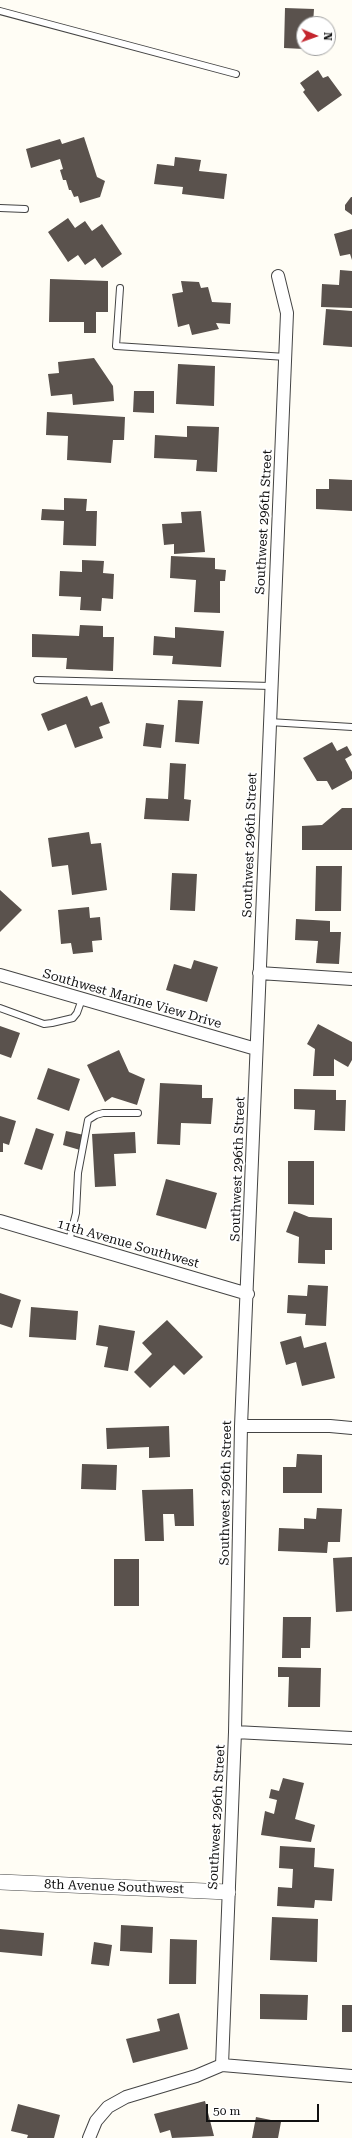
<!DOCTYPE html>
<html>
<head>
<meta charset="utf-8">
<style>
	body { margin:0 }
	#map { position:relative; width:352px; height:2138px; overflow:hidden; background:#fffdf5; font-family:"Roboto Serif",serif }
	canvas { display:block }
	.north { position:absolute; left:296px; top:16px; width:40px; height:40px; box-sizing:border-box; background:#fff; border:1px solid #a0a0a0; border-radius:50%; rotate:92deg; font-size:11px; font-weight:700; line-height:16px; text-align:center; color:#111 }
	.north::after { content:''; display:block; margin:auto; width:14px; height:18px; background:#c4262e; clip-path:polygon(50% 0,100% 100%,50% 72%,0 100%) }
	.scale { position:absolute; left:206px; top:2104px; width:113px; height:18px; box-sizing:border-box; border:2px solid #111; border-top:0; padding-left:5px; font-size:12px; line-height:14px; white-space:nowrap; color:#111; -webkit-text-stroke:3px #fff; paint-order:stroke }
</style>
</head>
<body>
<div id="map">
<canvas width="352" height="2138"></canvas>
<div class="north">N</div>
<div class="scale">50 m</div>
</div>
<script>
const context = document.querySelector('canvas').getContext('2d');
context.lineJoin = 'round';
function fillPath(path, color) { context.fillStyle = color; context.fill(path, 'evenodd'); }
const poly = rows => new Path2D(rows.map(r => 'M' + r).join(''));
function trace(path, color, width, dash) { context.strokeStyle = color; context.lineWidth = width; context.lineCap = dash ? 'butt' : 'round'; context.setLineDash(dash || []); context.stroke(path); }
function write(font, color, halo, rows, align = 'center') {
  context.font = font + ' "Roboto Serif",serif'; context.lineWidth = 4; context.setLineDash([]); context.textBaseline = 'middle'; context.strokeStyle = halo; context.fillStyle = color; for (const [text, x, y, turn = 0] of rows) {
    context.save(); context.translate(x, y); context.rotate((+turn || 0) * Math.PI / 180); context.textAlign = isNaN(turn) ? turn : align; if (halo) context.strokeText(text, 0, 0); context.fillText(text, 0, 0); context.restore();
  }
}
fillPath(poly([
	[285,8,314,9,313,24,304,24,304,49,284,48],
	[318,70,323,78,328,76,342,95,318,112,303,92,305,90,300,83],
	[84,137,97,177,105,181,100,197,80,203,78,196,74,197,71,190,69,190,66,180,63,180,60,170,63,169,60,159,31,168,26,149,60,139,62,144],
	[175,157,201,160,199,171,227,174,224,199,182,194,183,187,154,184,157,164,174,166],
	[351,197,352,197,352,215,345,210,345,205],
	[68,218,75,228,85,221,92,231,102,224,122,254,102,268,95,258,85,265,78,255,68,262,48,232],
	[352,229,352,260,350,254,340,256,334,234],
	[340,270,352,271,352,308,321,307,322,284,339,285],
	[50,279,108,281,108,312,96,312,96,333,84,333,84,322,49,322],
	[181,281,199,282,201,288,208,287,212,302,231,303,230,324,216,323,219,329,192,335,189,324,178,327,172,294,183,292],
	[326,309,352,311,352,347,323,345],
	[94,358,113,386,114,401,73,405,72,394,51,396,48,374,59,373,58,362],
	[178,364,215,366,214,406,176,404],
	[134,391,154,391,154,413,133,412],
	[47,412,125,417,124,440,113,440,111,463,67,460,68,436,46,435],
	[187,426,219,427,217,472,196,471,197,460,154,458,155,435,187,437],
	[329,479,352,480,352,511,316,509,316,489,329,489],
	[64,498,87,499,86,511,97,511,96,546,63,545,64,521,41,520,42,509,64,510],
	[201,511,205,552,174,554,174,544,164,545,162,524,182,523,181,512],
	[171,556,215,558,215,569,226,570,225,581,220,581,220,613,194,612,196,580,170,578],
	[82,560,104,561,103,573,114,574,113,599,102,598,101,611,80,610,81,597,59,596,60,571,82,572],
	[80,625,103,626,103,637,114,637,113,671,66,669,67,658,32,657,32,634,79,636],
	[175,627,224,631,221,667,172,664,173,656,153,655,154,636,175,638],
	[87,696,91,706,102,702,110,723,99,727,103,738,75,748,66,724,48,731,41,714],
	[178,700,203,701,199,744,175,742],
	[146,723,164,725,161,748,143,746],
	[332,742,337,751,347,746,352,755,345,759,352,772,352,779,332,790,327,781,317,781,303,758],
	[170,763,186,764,184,799,191,800,189,821,144,819,146,798,168,799],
	[342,808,352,808,352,850,302,850,302,826,322,825],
	[89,832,91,844,101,843,107,890,72,895,68,865,52,867,48,838],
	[316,866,342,866,341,911,315,911],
	[172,873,197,874,195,911,170,910],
	[0,890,22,910,0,932],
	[89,907,90,918,100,917,102,940,92,941,93,952,73,954,71,943,61,944,58,910],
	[296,919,330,921,330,932,341,932,339,964,316,963,318,941,295,940],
	[194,960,218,967,207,1002,166,990,174,964,191,969],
	[318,1024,352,1042,352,1060,348,1067,334,1059,334,1076,313,1076,315,1049,307,1044],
	[0,1026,20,1033,11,1058,0,1054],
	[119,1050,129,1072,145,1079,137,1105,112,1097,105,1102,87,1065],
	[48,1068,80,1079,69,1111,37,1099],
	[160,1083,202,1085,202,1098,213,1098,211,1124,181,1123,180,1145,157,1144],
	[294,1089,336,1090,336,1100,346,1100,345,1131,314,1130,315,1110,294,1109],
	[0,1116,16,1121,9,1145,3,1143,3,1152,0,1152],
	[36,1128,54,1134,42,1170,24,1164],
	[66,1131,84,1135,80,1150,63,1145],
	[135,1132,136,1153,114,1154,116,1186,95,1187,92,1134],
	[288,1161,314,1161,314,1205,288,1204],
	[166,1179,217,1193,206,1229,156,1215],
	[294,1211,309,1217,332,1218,332,1250,325,1250,325,1264,298,1263,299,1237,286,1232],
	[308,1285,328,1286,326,1326,305,1325,306,1314,287,1313,288,1295,307,1296],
	[0,1293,21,1300,12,1328,0,1324],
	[31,1307,78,1311,76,1340,29,1337],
	[167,1320,203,1357,184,1375,174,1365,150,1388,134,1372,152,1354,142,1343],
	[99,1325,135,1331,128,1371,104,1367,108,1347,96,1345],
	[301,1336,304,1348,326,1342,335,1378,302,1386,296,1362,286,1365,280,1342],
	[169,1426,170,1457,149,1458,149,1447,107,1449,106,1428],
	[297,1454,322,1455,322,1493,283,1493,283,1467,296,1467],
	[82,1464,117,1465,116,1490,81,1489],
	[193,1489,194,1526,175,1526,174,1514,163,1514,164,1541,145,1541,142,1490],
	[317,1508,342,1509,340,1542,328,1542,327,1553,278,1551,279,1528,304,1529,304,1518,316,1519],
	[352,1557,352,1611,336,1612,333,1558],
	[114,1559,139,1559,139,1606,114,1606],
	[283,1617,311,1617,310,1648,301,1648,301,1658,282,1658],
	[278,1667,321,1668,320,1707,288,1707,289,1677,278,1677],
	[283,1778,304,1783,295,1819,315,1825,311,1842,261,1835,265,1811,274,1814,277,1800,269,1798,271,1789,279,1791],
	[280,1846,315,1848,314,1867,334,1869,332,1901,315,1900,314,1908,277,1906,278,1887,292,1888,293,1869,279,1868],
	[272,1917,318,1919,317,1962,270,1960],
	[121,1925,153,1927,152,1953,120,1951],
	[0,1929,44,1933,42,1956,0,1952],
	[170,1939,197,1940,196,1984,169,1984],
	[94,1942,112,1945,109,1966,91,1964],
	[260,1994,308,1995,307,2020,260,2019],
	[342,2005,352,2005,352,2032,342,2032],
	[179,2013,188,2049,133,2063,126,2039,160,2031,157,2019],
	[205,2101,214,2136,172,2138,170,2130,160,2133,154,2114],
	[18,2104,60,2115,54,2138,27,2138,28,2135,11,2131],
	[256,2117,281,2122,278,2138,252,2138]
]), '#5a524d');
const service = poly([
	[0,11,236,74],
	[0,208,25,209],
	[120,288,116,346,286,357],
	[37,680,271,686],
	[269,722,352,727],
	[0,1008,44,1024,52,1023,73,1018,77,1013,82,999],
	[69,1241,76,1213,78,1173,88,1120,96,1115,103,1113,138,1113]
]);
const minor = poly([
	[259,973,352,979],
	[0,975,256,1049],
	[0,1221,248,1294],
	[241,1426,330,1426,352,1428],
	[235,1732,352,1738],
	[222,2065,235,1732,241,1426,287,313,278,276],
	[89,2138,96,2121,108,2107,126,2097,196,2076,222,2065,352,2076]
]);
const tertiary = poly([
	[0,1882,228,1892]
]);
trace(service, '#444', 8);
trace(minor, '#444', 14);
trace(tertiary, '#444', 16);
trace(service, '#fff', 6);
trace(minor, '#fff', 12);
trace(tertiary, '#fff', 15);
write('13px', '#111', '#fff', [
	["Southwest 296th Street",264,522,-87],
	["Southwest 296th Street",250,845,-88],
	["Southwest Marine View Drive",132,999,16],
	["Southwest 296th Street",238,1169,-88],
	["11th Avenue Southwest",128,1244,16],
	["Southwest 296th Street",226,1493,-89],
	["Southwest 296th Street",217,1817,-87],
	["8th Avenue Southwest",114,1887,2]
]);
</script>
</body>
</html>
